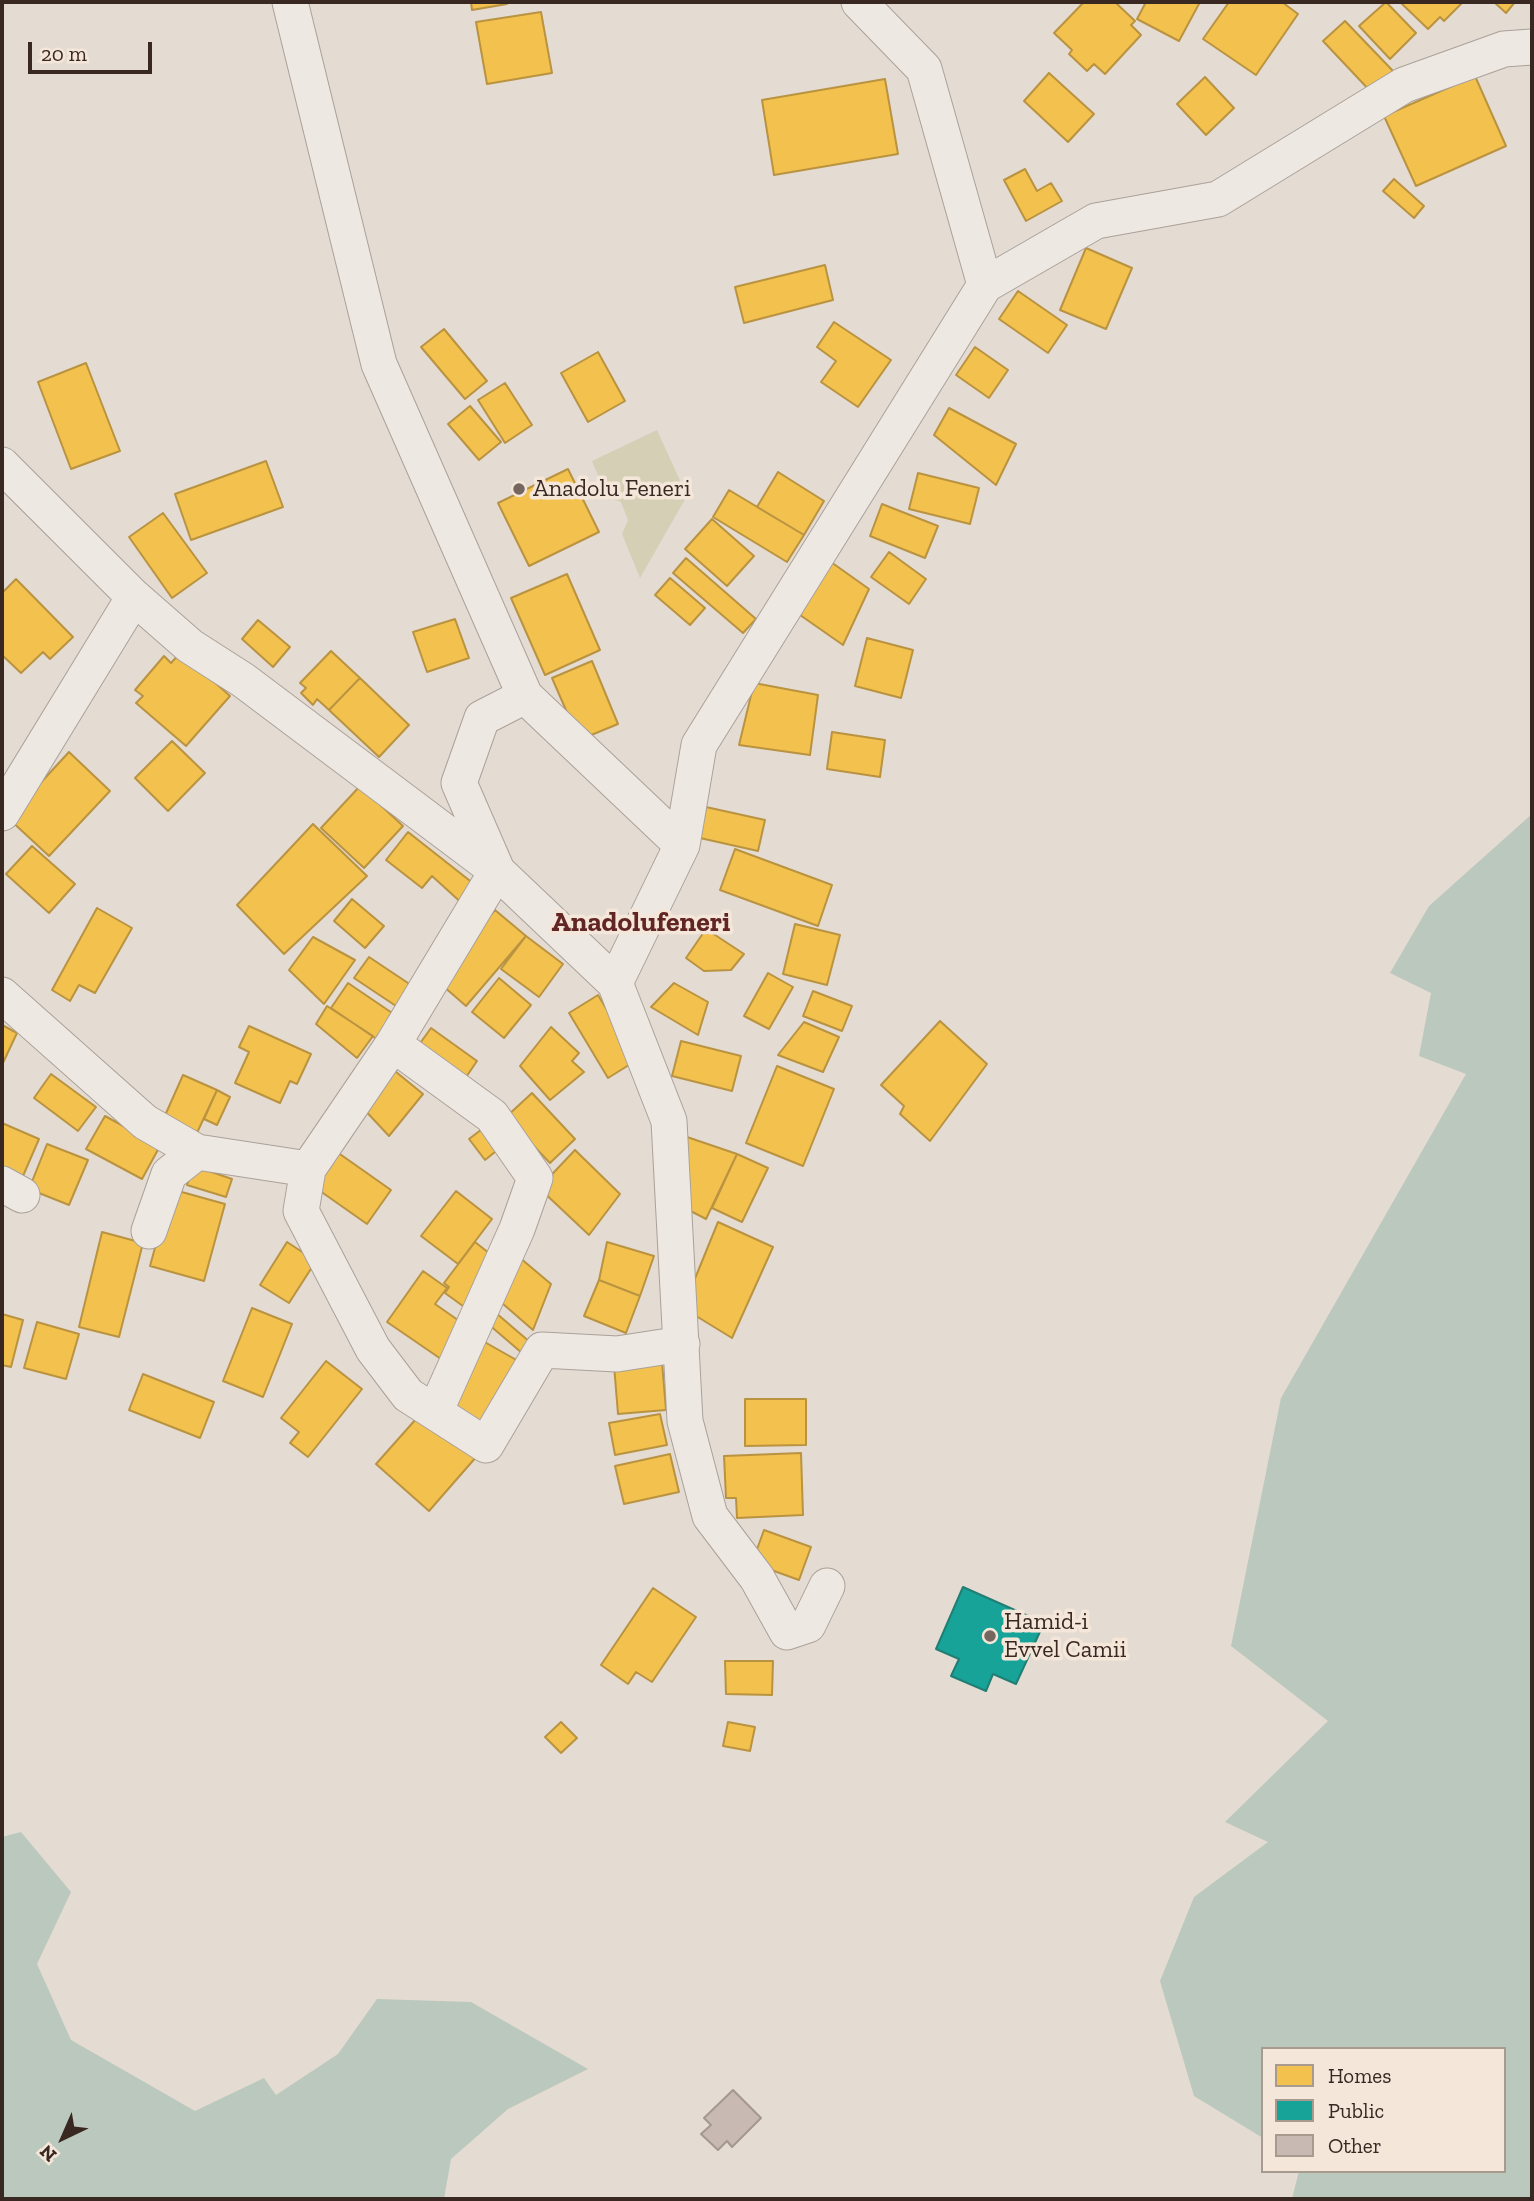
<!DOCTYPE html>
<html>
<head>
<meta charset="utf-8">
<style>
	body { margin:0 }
	#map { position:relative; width:1534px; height:2201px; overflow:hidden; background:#e4dbd2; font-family:"Zilla Slab",serif }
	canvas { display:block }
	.frame { position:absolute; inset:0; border:4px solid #392822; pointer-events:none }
	.legend { position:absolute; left:1261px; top:2047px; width:245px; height:126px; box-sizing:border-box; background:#f4e6d9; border:2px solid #a99a90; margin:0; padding:9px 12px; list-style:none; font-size:21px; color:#392822 }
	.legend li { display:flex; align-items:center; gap:14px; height:35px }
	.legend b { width:35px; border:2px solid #a99a90 }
	.north { position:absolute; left:28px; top:2103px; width:70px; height:70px; -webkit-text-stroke:5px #f4e6d9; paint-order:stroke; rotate:224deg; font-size:19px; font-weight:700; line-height:28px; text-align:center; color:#392822 }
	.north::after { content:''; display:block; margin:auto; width:24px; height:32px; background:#392822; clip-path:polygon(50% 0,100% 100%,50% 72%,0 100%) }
	.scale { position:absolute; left:28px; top:42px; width:124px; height:32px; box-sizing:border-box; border:4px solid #392822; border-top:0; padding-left:9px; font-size:21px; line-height:24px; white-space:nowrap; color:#392822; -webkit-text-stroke:5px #f4e6d9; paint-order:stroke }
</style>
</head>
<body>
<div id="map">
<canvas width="1534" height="2201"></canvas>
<div class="frame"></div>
<ul class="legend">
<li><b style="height:19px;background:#f2c14e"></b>Homes</li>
<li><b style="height:19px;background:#17a398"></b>Public</li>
<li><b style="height:19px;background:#c8b9b3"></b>Other</li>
</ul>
<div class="north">N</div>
<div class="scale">20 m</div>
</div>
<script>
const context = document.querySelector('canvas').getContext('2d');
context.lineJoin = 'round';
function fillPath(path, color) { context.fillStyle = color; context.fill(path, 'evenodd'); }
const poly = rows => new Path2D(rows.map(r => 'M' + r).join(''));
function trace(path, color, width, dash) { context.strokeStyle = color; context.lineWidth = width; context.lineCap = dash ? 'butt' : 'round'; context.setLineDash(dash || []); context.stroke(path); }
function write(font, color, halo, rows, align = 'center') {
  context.font = font + ' "Zilla Slab",serif'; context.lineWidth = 7; context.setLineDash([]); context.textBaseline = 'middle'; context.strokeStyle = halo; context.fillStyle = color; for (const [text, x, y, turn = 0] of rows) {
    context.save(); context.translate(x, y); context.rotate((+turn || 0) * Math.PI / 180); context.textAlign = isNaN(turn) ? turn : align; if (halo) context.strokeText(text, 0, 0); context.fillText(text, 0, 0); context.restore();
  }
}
fillPath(poly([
	[657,430,687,496,640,578,622,534,628,520,621,502,607,497,592,461]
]), '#d5cfb5');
fillPath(poly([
	[1532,814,1532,2199,1292,2199,1299,2171,1504,2171,1504,2049,1263,2049,1263,2138,1194,2096,1160,1981,1194,1897,1268,1842,1225,1822,1328,1721,1231,1646,1281,1398,1466,1074,1419,1056,1431,993,1390,973,1429,906],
	[21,1832,71,1892,37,1964,71,2040,195,2111,264,2078,276,2095,338,2054,377,1999,471,2002,588,2069,508,2109,451,2159,444,2199,2,2199,2,1837]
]), '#bbc8be');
const homes = poly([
	[471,2,507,2,507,4,472,10,471,2],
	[1084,2,1115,2,1135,21,1131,25,1141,35,1105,74,1094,64,1087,71,1069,54,1072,50,1054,33,1084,2],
	[1146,2,1200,2,1179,41,1137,19,1146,2],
	[1229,2,1282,2,1298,14,1256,75,1203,39,1229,2],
	[1386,2,1416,33,1390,59,1359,26,1386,2],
	[1400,2,1463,2,1444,21,1440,17,1428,29,1400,2],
	[1494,2,1515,2,1506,13,1494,2],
	[541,12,552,73,487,84,476,22,541,12],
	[1345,21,1394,72,1372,93,1323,41,1345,21],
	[1049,73,1094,114,1068,142,1024,101,1049,73],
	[1475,76,1506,146,1416,186,1384,116,1475,76],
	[1205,77,1234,108,1206,135,1177,104,1205,77],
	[885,79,898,154,774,175,762,100,885,79],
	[1025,169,1037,191,1051,183,1062,201,1026,221,1004,180,1025,169],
	[1394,179,1424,206,1414,218,1383,191,1394,179],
	[1086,248,1132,268,1106,329,1060,310,1086,248],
	[825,265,833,300,744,323,735,287,825,265],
	[1018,291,1067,325,1048,353,999,319,1018,291],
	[834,322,891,360,858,407,821,382,836,361,817,347,834,322],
	[444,329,487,381,465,399,421,347,444,329],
	[975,347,1008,370,989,398,956,375,975,347],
	[598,352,625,401,588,422,561,373,598,352],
	[86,363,120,451,71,469,38,382,86,363],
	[505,383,532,425,505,443,478,400,505,383],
	[470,406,501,442,479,460,448,424,470,406],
	[949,408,1016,444,996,485,934,435,949,408],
	[266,461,283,507,191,540,175,494,266,461],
	[568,469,599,532,529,566,498,503,568,469],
	[778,472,824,501,804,535,757,507,778,472],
	[918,473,979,488,970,524,909,509,918,473],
	[729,490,804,535,787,562,713,517,729,490],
	[882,504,938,526,925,558,870,536,882,504],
	[163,513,207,573,172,598,129,537,163,513],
	[712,519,754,556,727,586,685,549,712,519],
	[889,552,926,579,909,604,871,577,889,552],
	[686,558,756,619,743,633,673,573,686,558],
	[831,562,869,589,843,645,800,615,831,562],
	[567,574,600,650,545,675,511,598,567,574],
	[670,578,705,608,690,625,655,595,670,578],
	[16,579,73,637,50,659,43,652,21,673,2,655,2,593,16,579],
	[455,619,469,658,427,672,413,632,455,619],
	[258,620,290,647,273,667,242,639,258,620],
	[867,638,913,650,901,698,855,686,867,638],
	[331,651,360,678,329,710,317,699,313,705,301,693,306,688,300,683,331,651],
	[181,652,230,696,186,746,136,703,143,696,135,690,164,656,171,663,181,652],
	[592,661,618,724,579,740,552,678,592,661],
	[360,678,409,725,379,757,329,710,360,678],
	[754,683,818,695,810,755,739,745,754,683],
	[832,732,885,740,880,777,827,769,832,732],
	[172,741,205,773,168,811,135,778,172,741],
	[69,752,110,791,49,856,8,818,69,752],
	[360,786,403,826,364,868,321,828,360,786],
	[706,807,765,820,758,851,700,838,706,807],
	[313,824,367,876,284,954,237,905,313,824],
	[408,832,474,884,466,907,432,876,422,888,386,860,408,832],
	[32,846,75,884,49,913,6,874,32,846],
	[735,849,832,885,818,926,720,890,735,849],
	[352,899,384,926,365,948,334,921,352,899],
	[97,908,132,928,95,993,79,985,70,1001,52,990,97,908],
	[495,910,526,936,466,1006,435,979,495,910],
	[795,924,840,935,827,985,783,974,795,924],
	[706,929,744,954,731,970,704,971,686,958,706,929],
	[526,936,563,964,539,997,501,969,526,936],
	[313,937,355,960,324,1004,289,970,313,937],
	[369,957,417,989,402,1010,354,978,369,957],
	[768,973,793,987,769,1029,744,1016,768,973],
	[499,978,531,1005,504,1038,472,1012,499,978],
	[348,983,401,1019,384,1044,331,1008,348,983],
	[674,983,708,1002,698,1035,651,1007,674,983],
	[813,991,852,1006,842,1031,803,1016,813,991],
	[598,995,637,1060,608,1078,569,1013,598,995],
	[327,1006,373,1036,357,1058,316,1024,327,1006],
	[940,1021,987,1064,930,1141,900,1114,904,1106,881,1085,940,1021],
	[804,1022,839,1037,823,1072,778,1055,804,1022],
	[2,1025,17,1033,2,1065,2,1025],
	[249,1026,311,1054,297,1084,290,1081,280,1103,235,1083,249,1052,239,1047,249,1026],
	[551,1027,579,1053,572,1061,584,1072,550,1100,520,1066,551,1027],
	[431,1028,477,1061,460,1086,413,1053,431,1028],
	[681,1041,741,1056,732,1091,672,1076,681,1041],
	[777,1066,834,1089,803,1166,746,1143,777,1066],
	[390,1067,423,1094,389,1136,360,1105,390,1067],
	[51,1074,96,1107,78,1131,34,1098,51,1074],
	[183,1075,217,1090,196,1135,163,1120,183,1075],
	[217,1090,230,1097,217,1125,204,1119,217,1090],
	[532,1093,575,1139,550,1163,506,1117,532,1093],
	[105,1116,160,1146,142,1179,86,1149,105,1116],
	[2,1123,39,1139,23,1176,2,1166,2,1123],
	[490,1123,505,1144,485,1160,469,1139,490,1123],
	[687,1137,737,1154,706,1219,681,1206,687,1137],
	[47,1144,88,1160,69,1205,29,1189,47,1144],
	[575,1150,620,1194,589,1235,539,1188,575,1150],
	[337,1152,391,1190,367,1224,313,1186,337,1152],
	[737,1154,768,1168,742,1222,712,1208,737,1154],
	[194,1166,232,1179,226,1197,187,1185,194,1166],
	[171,1189,225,1204,204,1281,150,1266,171,1189],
	[456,1191,492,1219,458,1264,421,1236,456,1191],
	[718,1222,773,1247,732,1338,683,1308,718,1222],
	[102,1232,143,1243,119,1337,79,1327,102,1232],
	[287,1242,316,1261,289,1303,260,1285,287,1242],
	[475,1242,494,1257,467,1309,445,1293,449,1287,444,1283,475,1242],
	[607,1242,654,1256,640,1296,599,1280,607,1242],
	[513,1252,551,1284,533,1330,495,1297,513,1252],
	[423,1271,447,1288,435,1304,465,1325,441,1359,387,1322,423,1271],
	[599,1280,640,1296,626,1333,584,1316,599,1280],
	[252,1308,292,1324,263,1397,223,1381,252,1308],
	[496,1313,531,1343,522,1353,487,1323,496,1313],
	[2,1314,23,1320,11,1367,2,1365,2,1314],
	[37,1322,79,1334,66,1379,24,1368,37,1322],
	[481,1340,520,1362,483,1429,443,1407,481,1340],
	[326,1361,362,1389,308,1457,290,1443,299,1432,281,1418,326,1361],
	[662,1362,666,1410,618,1414,614,1365,662,1362],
	[143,1374,214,1402,200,1438,129,1410,143,1374],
	[745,1399,806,1399,806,1445,745,1446,745,1399],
	[424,1410,477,1456,429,1511,376,1464,424,1410],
	[660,1414,667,1445,615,1455,609,1423,660,1414],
	[801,1453,803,1515,737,1518,736,1498,726,1498,724,1456,801,1453],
	[670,1454,679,1492,624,1504,615,1466,670,1454],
	[764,1530,811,1547,799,1580,752,1563,764,1530],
	[653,1588,696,1617,652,1682,636,1672,628,1684,601,1665,653,1588],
	[725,1661,773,1661,772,1695,726,1694,725,1661],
	[561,1722,577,1738,561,1753,545,1737,561,1722],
	[728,1722,755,1727,750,1751,723,1746,728,1722]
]);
fillPath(homes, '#f2c14e');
trace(homes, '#ba9341', 2);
const public = poly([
	[963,1587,1044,1623,1016,1684,993,1674,986,1691,951,1676,959,1659,936,1649,963,1587]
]);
fillPath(public, '#17a398');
trace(public, '#217e75', 2);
const building = poly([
	[733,2090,761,2118,732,2147,727,2141,718,2150,701,2134,711,2125,704,2118,733,2090]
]);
fillPath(building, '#c8b9b3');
trace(building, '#a49791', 2);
const street = poly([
	[290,2,379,364,525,696,682,845,615,983,669,1121,685,1421,710,1516,757,1578,787,1632,808,1625,827,1586],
	[859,2,924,69,985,285],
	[2,465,134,597,190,646,243,680,497,871,615,983],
	[2,813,134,597],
	[682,845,699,745,985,285,1096,221,1218,199,1404,85,1504,49,1532,47],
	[496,868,459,783,482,718,525,696],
	[497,871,393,1044,308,1169,301,1211,373,1349,408,1395,486,1445,542,1350,617,1354,682,1344],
	[2,995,145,1122,197,1152,308,1169],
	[393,1044,492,1116,535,1178,517,1229,435,1412],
	[2,1184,22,1195],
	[149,1231,169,1174,197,1152]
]);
trace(street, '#aaa19a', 37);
trace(street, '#ede8e2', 35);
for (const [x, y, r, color] of [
	[519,489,7,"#756760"],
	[990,1636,7,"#756760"]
]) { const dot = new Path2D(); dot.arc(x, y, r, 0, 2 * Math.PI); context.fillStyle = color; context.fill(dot); trace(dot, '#f4e6d9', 2.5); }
write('24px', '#392822', '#f4e6d9', [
	["Anadolu Feneri",533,489],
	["Hamid-i",1004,1622],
	["Evvel Camii",1004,1650]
], 'left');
write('bold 28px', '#622525', '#f4e6d9', [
	["Anadolufeneri",641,923]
]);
</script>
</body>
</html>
